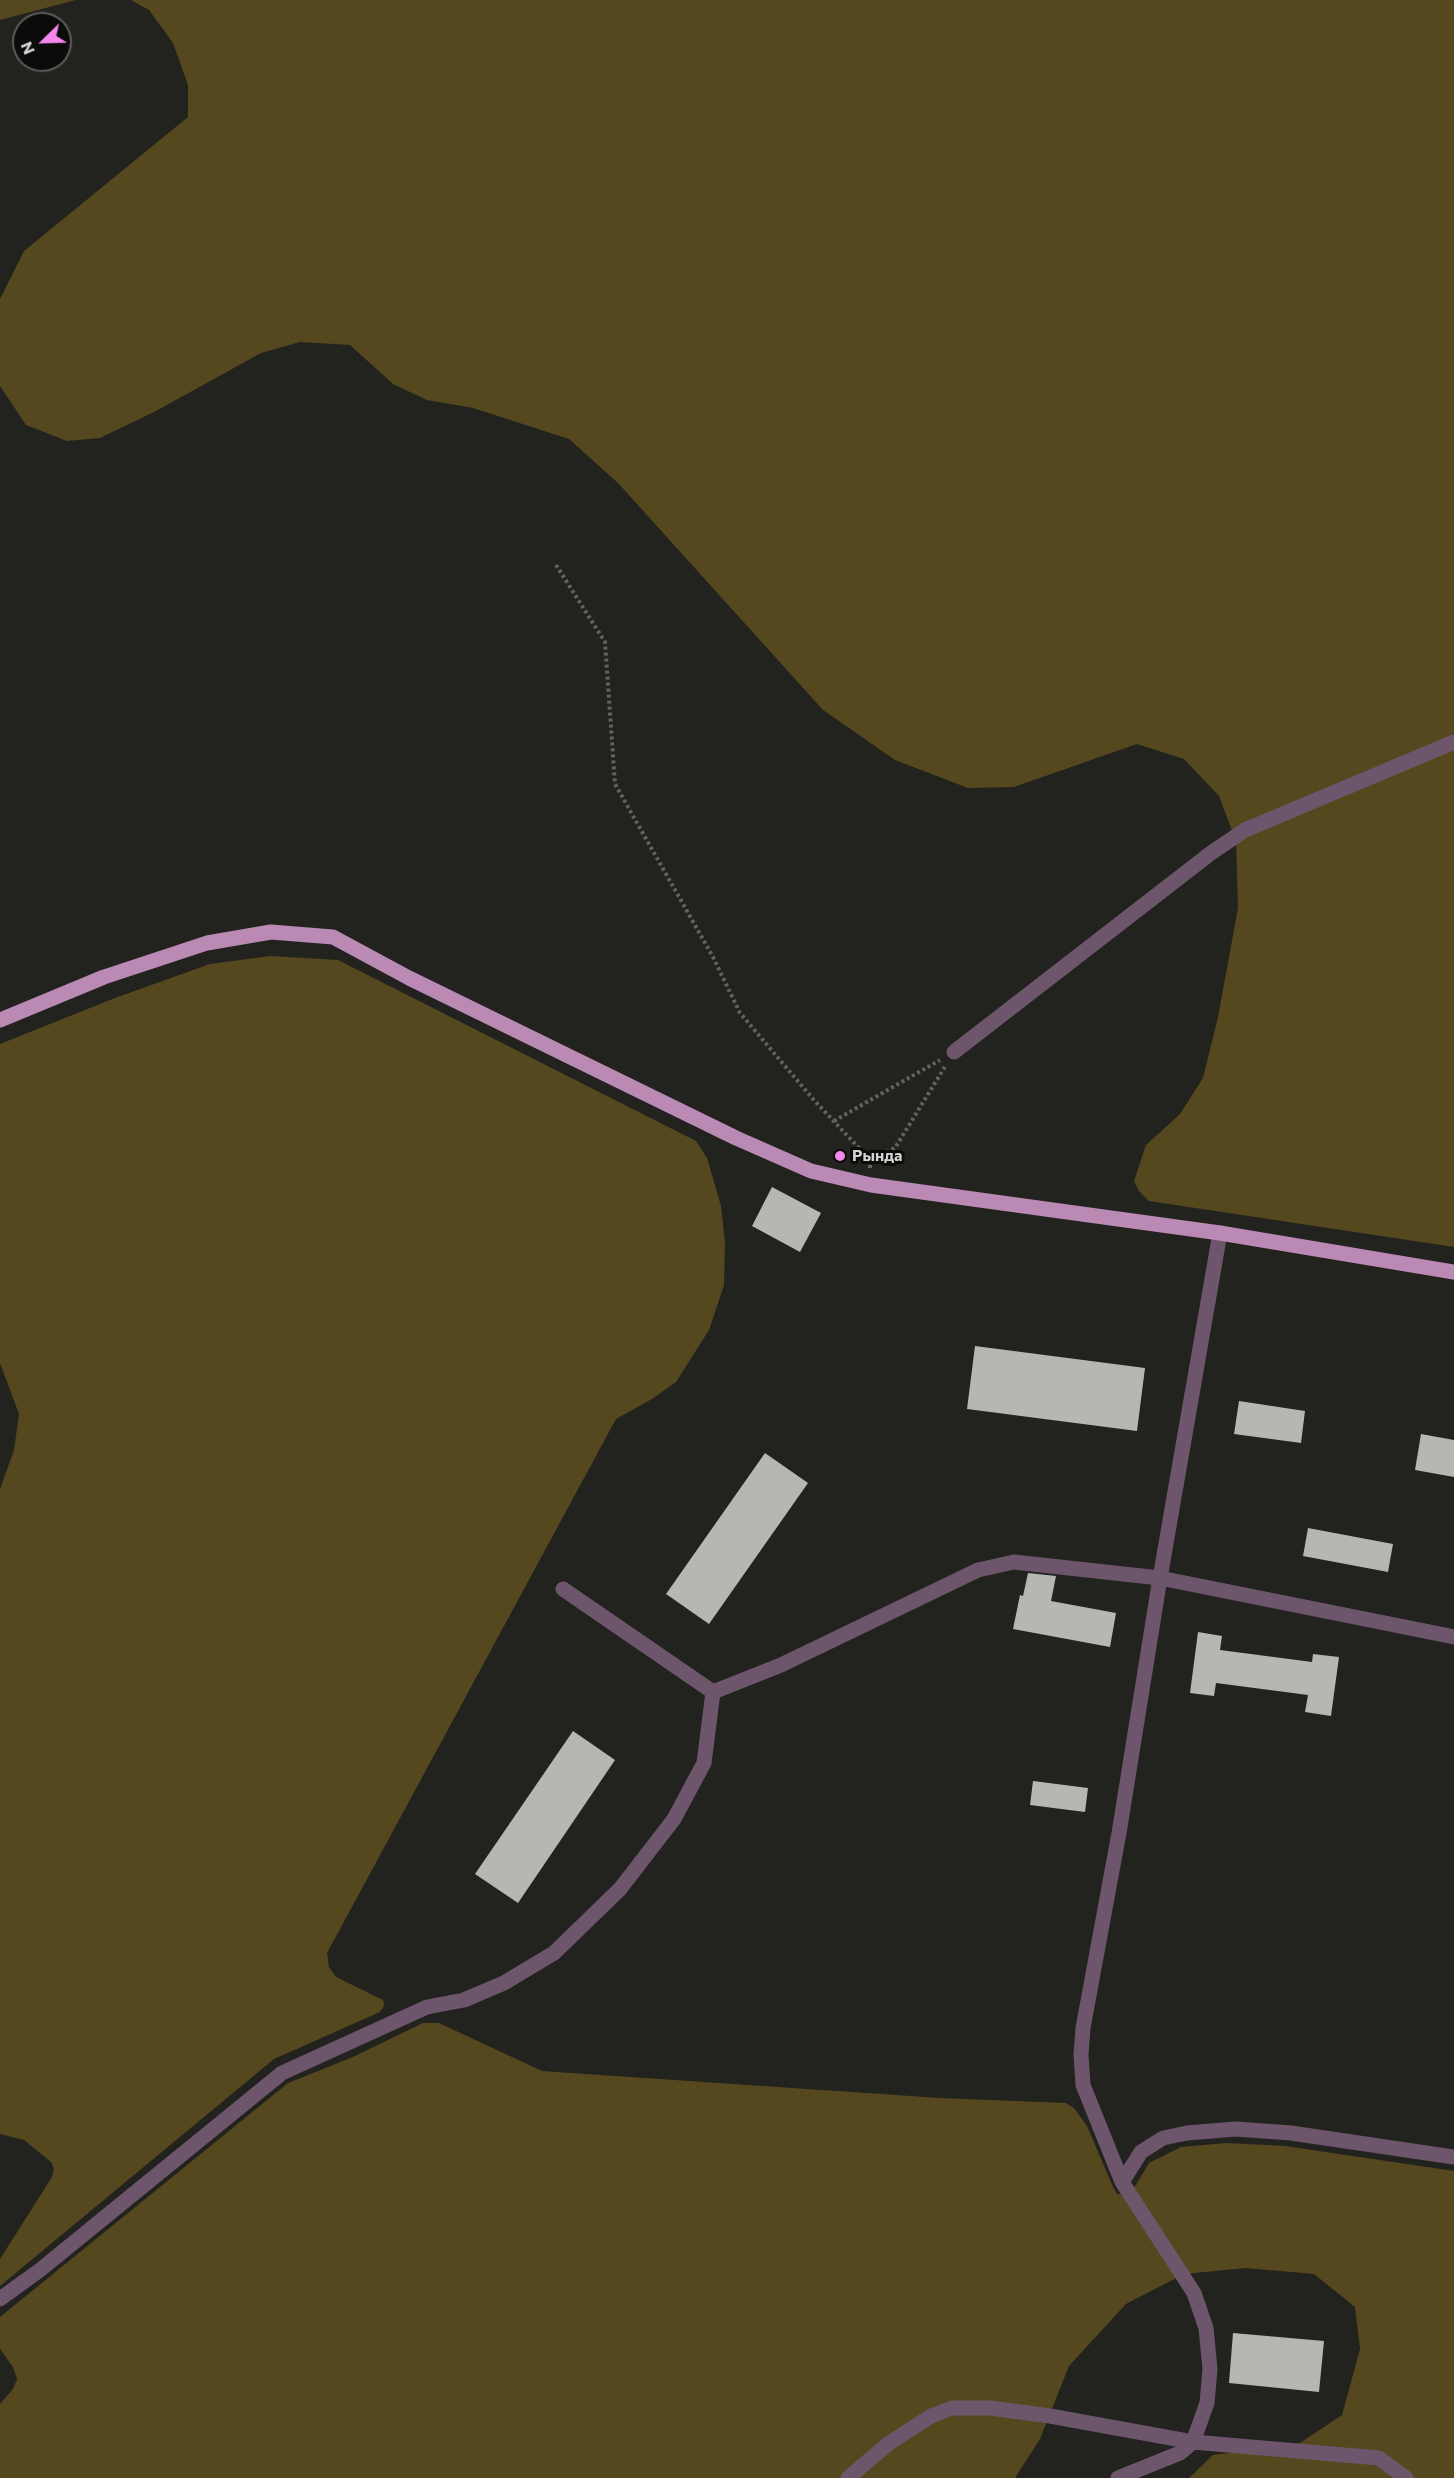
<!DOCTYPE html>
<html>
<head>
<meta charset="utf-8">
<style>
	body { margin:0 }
	#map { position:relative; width:1454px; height:2478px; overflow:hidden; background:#22221f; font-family:Commissioner,sans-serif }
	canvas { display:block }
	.north { position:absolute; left:12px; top:12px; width:60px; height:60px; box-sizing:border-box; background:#0b0b0a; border:2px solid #5c5b5a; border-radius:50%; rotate:247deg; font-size:16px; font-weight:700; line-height:24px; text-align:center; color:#d5d4d3 }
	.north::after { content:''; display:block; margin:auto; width:21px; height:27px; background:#f688ed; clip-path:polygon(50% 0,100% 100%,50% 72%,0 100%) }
</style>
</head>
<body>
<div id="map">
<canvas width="1454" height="2478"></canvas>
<div class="north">N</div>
</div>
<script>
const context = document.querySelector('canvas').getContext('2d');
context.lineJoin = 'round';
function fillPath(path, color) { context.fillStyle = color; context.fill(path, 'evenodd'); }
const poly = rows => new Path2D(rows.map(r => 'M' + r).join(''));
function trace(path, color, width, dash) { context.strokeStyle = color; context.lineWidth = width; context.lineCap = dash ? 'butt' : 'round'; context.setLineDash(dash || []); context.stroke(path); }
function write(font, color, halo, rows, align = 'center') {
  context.font = font + ' Commissioner,sans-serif'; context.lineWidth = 6; context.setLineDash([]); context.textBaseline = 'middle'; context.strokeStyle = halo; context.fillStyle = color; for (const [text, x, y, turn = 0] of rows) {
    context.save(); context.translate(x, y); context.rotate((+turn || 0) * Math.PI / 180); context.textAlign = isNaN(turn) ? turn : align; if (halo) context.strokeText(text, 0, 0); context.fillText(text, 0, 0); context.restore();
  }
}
fillPath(poly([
	[0,0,76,0,0,20],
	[131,0,1454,0,1454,1247,1149,1201,1139,1191,1134,1181,1146,1145,1180,1114,1203,1078,1218,1017,1238,908,1236,841,1219,796,1184,759,1137,744,1014,787,968,788,895,760,823,710,618,483,569,439,473,408,427,400,393,384,350,345,300,342,261,353,156,411,100,438,67,441,26,425,0,386,0,299,24,251,188,117,188,85,173,43,149,10],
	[270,956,338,960,696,1141,707,1158,721,1206,725,1243,724,1285,709,1330,676,1382,652,1399,616,1419,327,1953,329,1967,336,1977,383,2000,384,2006,380,2012,274,2059,0,2286,0,2259,52,2177,54,2169,51,2162,24,2140,0,2134,0,1489,14,1450,19,1414,0,1363,0,1044,115,998,210,964],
	[423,2023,439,2023,542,2071,940,2098,1066,2103,1074,2108,1087,2126,1113,2187,1117,2194,1126,2195,1132,2191,1149,2163,1181,2147,1226,2143,1285,2146,1454,2171,1454,2478,1189,2478,1213,2455,1300,2443,1342,2415,1360,2349,1355,2307,1314,2274,1246,2268,1184,2274,1126,2304,1069,2366,1040,2439,1015,2478,0,2478,0,2404,13,2389,17,2379,13,2367,0,2349,0,2317,288,2083,353,2057]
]), '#55481e');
fillPath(poly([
	[772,1187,821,1213,800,1252,752,1226],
	[975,1346,1145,1368,1137,1431,967,1409],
	[1239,1401,1305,1411,1301,1443,1234,1434],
	[1421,1434,1454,1440,1454,1477,1415,1470],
	[765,1453,808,1483,709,1624,666,1594],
	[1308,1528,1393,1544,1388,1572,1303,1556],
	[1028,1573,1056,1576,1051,1601,1116,1613,1110,1647,1013,1629,1020,1595,1023,1596],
	[1198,1632,1222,1636,1220,1650,1312,1662,1313,1654,1339,1657,1331,1716,1305,1712,1308,1695,1216,1683,1214,1696,1190,1693],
	[573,1731,615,1760,518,1903,475,1874],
	[1033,1781,1088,1788,1085,1812,1030,1805],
	[1233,2333,1324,2341,1319,2392,1229,2383]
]), '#b7b6b2');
trace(poly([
	[556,565,605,642,615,784,713,957,740,1013,813,1099,870,1160,870,1169],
	[834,1121,940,1060],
	[870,1160,895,1148,946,1065]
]), '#636260', 4, [3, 3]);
trace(poly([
	[954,1052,1211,853,1245,830,1454,742],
	[563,1589,713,1692,781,1665,978,1570,1014,1562,1160,1578,1454,1637],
	[1122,2182,1083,2085,1081,2055,1083,2028,1119,1833,1160,1578,1220,1233],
	[0,2299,40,2270,282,2073,427,2007,464,2000,504,1983,554,1953,620,1889,674,1819,704,1763,713,1692],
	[848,2478,888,2444,931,2416,952,2408,990,2408,1050,2416,1193,2442,1379,2458,1406,2478],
	[1118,2478,1180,2453,1193,2442,1207,2403,1210,2369,1206,2328,1194,2293,1122,2182,1141,2152,1163,2138,1187,2133,1236,2129,1291,2133,1454,2157]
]), '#6d566b', 15);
trace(poly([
	[0,1020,104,977,207,943,271,932,333,937,409,978,736,1138,811,1171,871,1185,1220,1233,1454,1272]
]), '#ba8ab4', 15);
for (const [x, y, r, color] of [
	[840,1156,6,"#f688ed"]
]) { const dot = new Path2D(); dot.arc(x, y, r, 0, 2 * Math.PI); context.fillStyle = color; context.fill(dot); trace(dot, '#0b0b0a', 2); }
write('bold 16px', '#d5d4d3', '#0b0b0a', [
	["Рында",852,1156]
], 'left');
</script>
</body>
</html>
